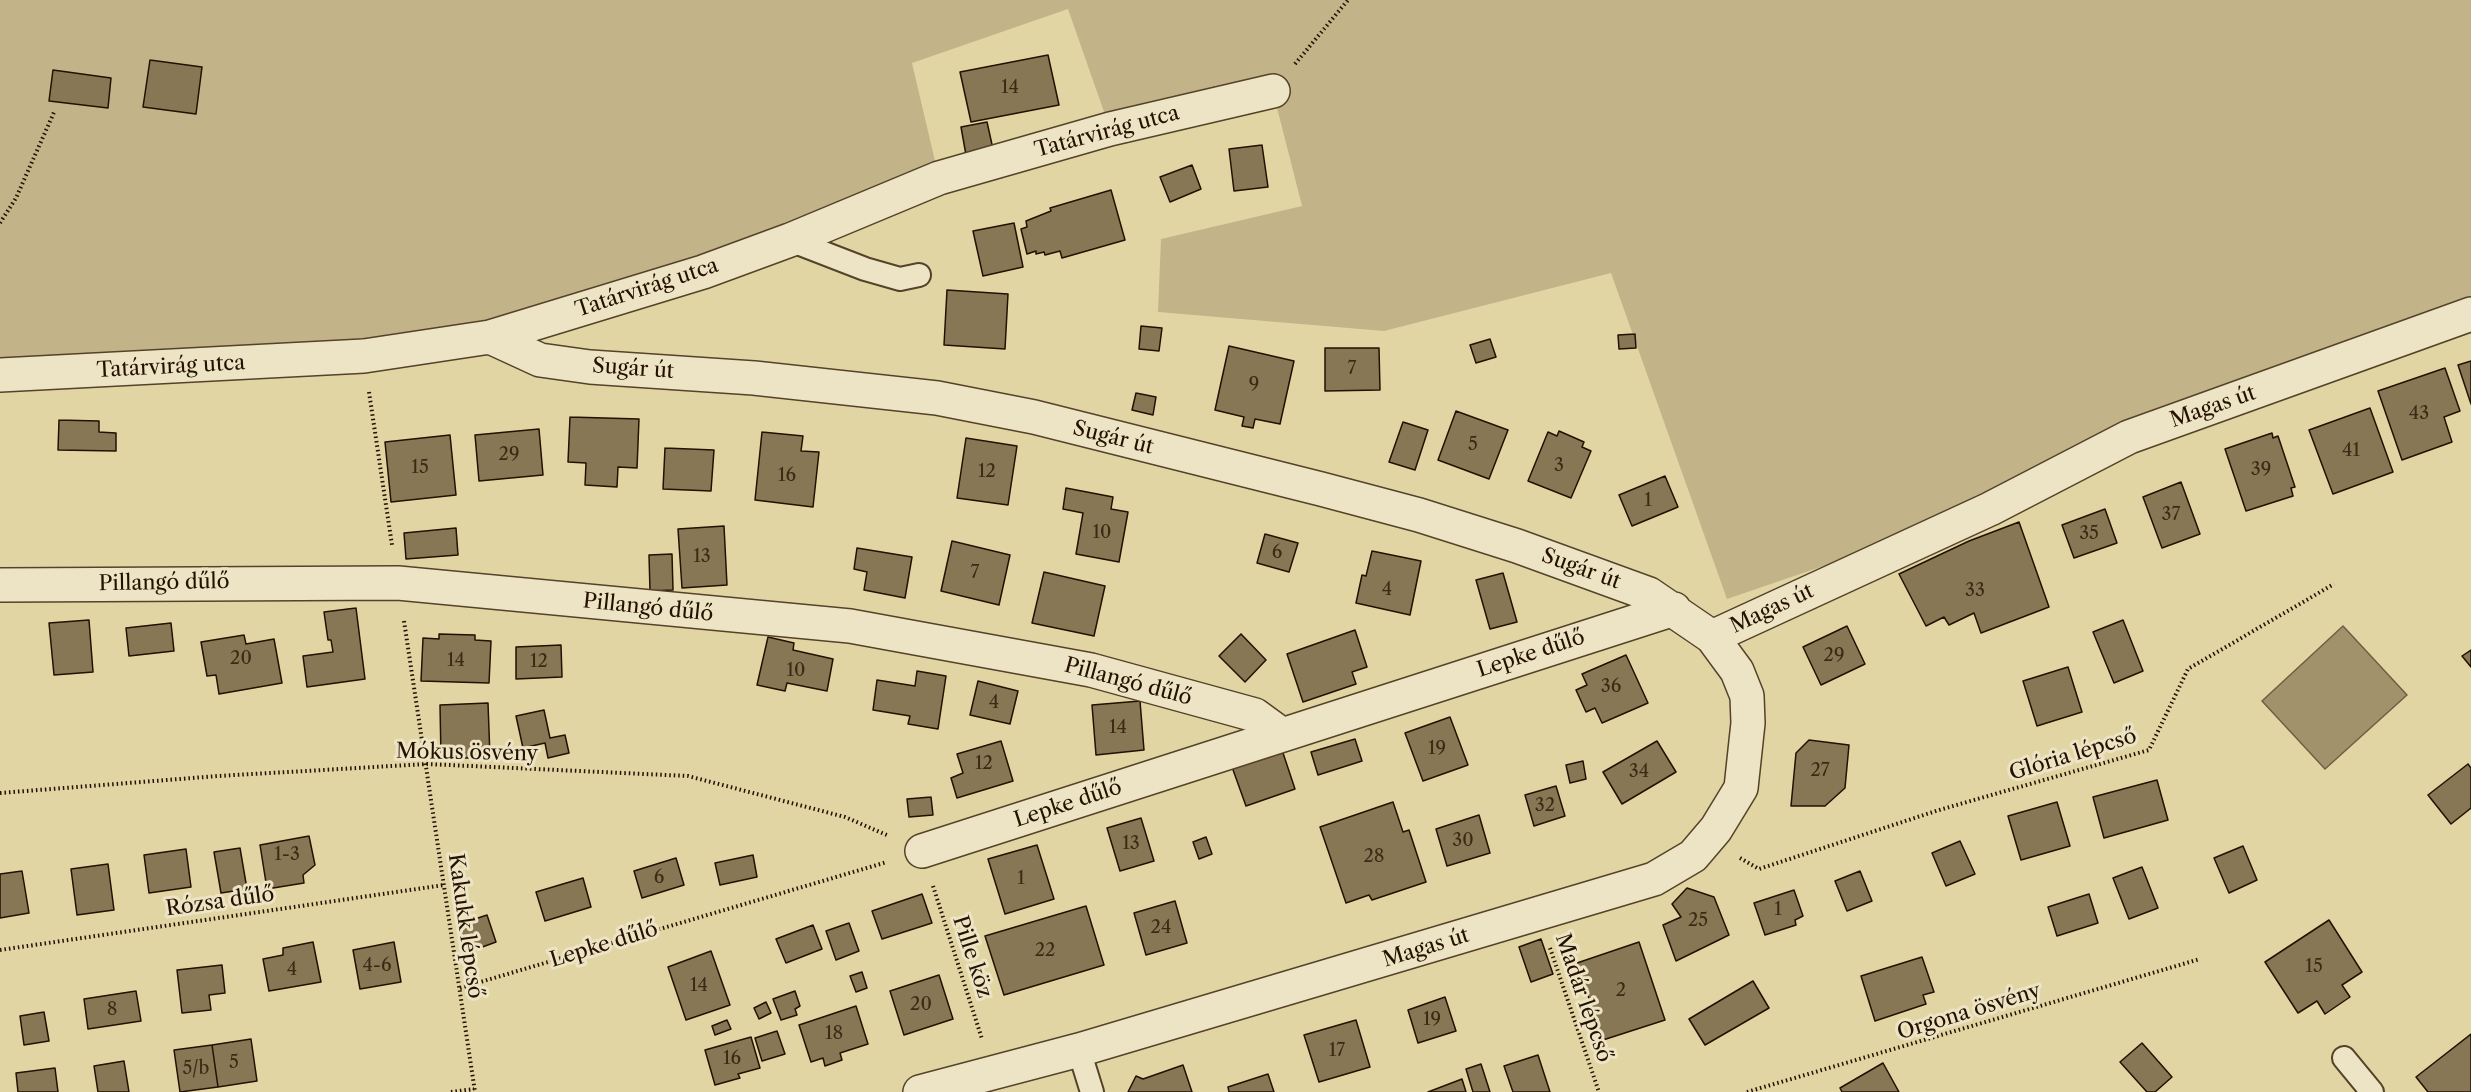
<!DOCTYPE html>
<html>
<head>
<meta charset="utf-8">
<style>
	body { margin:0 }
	canvas { display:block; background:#e2d5a4 }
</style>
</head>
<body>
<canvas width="2471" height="1092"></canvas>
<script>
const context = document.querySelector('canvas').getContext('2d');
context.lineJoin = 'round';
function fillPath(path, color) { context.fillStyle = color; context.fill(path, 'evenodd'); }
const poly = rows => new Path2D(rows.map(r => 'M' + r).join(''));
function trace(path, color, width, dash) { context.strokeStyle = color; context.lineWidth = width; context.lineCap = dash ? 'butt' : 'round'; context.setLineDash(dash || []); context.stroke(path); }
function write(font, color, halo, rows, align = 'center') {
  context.font = font + ' "Libre Caslon Text",serif'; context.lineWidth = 6; context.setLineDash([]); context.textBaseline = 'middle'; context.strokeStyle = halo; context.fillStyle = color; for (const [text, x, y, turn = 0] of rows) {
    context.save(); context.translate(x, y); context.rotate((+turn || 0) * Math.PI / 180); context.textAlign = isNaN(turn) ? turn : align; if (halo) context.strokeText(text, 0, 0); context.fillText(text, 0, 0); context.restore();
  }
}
fillPath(poly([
	[0,0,2471,0,2471,314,1990,509,1727,599,1611,273,1384,331,1158,312,1161,239,1302,206,1273,92,1110,129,1068,9,912,63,939,178,490,337,20,375,0,357]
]), '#c2b488');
const water = poly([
	[2343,626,2407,695,2325,769,2262,701,2343,626]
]);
fillPath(water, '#a1926c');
trace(water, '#6f5e41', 1.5);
const building = poly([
	[1048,55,1059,105,971,122,960,72,1048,55],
	[150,60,202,67,196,114,143,107,150,60],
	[53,70,111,78,108,108,49,101,53,70],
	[987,122,993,149,966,155,961,127,987,122],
	[1262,145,1268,187,1234,191,1229,149,1262,145],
	[1192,165,1201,189,1170,202,1160,177,1192,165],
	[1111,190,1125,240,1062,258,1060,251,1045,255,1044,252,1036,254,1036,251,1027,254,1021,229,1027,227,1026,221,1051,211,1050,208,1111,190],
	[1014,223,1023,267,983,276,973,231,1014,223],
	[947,290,1008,294,1005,349,944,345,947,290],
	[1141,326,1162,328,1159,351,1139,349,1141,326],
	[1635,334,1636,348,1619,349,1618,335,1635,334],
	[1490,339,1496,357,1476,363,1470,345,1490,339],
	[1229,346,1294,361,1280,424,1255,419,1253,428,1242,426,1244,417,1215,410,1229,346],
	[1325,348,1379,348,1380,390,1325,391,1325,348],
	[2471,361,2471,404,2458,365,2471,361],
	[2445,368,2460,411,2444,417,2452,442,2402,460,2378,391,2445,368],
	[1136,393,1156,397,1153,415,1132,410,1136,393],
	[2370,408,2393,472,2333,494,2309,430,2370,408],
	[1456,411,1508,430,1489,479,1438,460,1456,411],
	[570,417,639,419,637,468,618,467,617,487,585,485,586,463,568,462,570,417],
	[59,420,99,421,99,432,116,433,116,451,58,450,59,420],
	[1403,422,1428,430,1415,470,1389,462,1403,422],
	[539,429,543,475,479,481,475,435,539,429],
	[1559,431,1584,442,1582,447,1591,451,1571,498,1528,481,1548,432,1557,436,1559,431],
	[762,432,803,436,801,451,819,452,813,507,755,500,762,432],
	[2272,433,2273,438,2278,436,2295,487,2291,488,2293,496,2246,511,2225,449,2272,433],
	[450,435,456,495,391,502,385,442,450,435],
	[966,438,1017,446,1008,505,957,498,966,438],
	[665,448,714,450,711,491,663,489,665,448],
	[1665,476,1678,507,1632,526,1619,495,1665,476],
	[2181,482,2200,534,2162,548,2143,497,2181,482],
	[1066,488,1113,497,1111,509,1128,512,1119,562,1076,554,1083,513,1063,509,1066,488],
	[2105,509,2117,543,2074,558,2062,525,2105,509],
	[2019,522,2049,607,1981,633,1974,613,1949,625,1944,617,1926,626,1899,574,1969,541,2019,522],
	[724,526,727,585,682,588,678,529,724,526],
	[456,528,458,555,406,559,404,533,456,528],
	[1265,534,1298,543,1289,572,1257,563,1265,534],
	[952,541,1010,555,999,605,941,591,952,541],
	[857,548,912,557,905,598,864,590,867,572,854,569,857,548],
	[1372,551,1421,561,1410,615,1356,603,1362,575,1366,576,1372,551],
	[672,554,673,590,650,591,649,555,672,554],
	[1044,572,1105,586,1094,636,1032,623,1044,572],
	[1503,573,1517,622,1490,629,1476,580,1503,573],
	[356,608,365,679,307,687,303,656,333,652,331,640,328,640,324,612,356,608],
	[89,620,93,672,54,675,49,623,89,620],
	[2123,620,2143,671,2114,683,2093,632,2123,620],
	[171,623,174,651,129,656,126,628,171,623],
	[1847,626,1865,664,1821,685,1803,647,1847,626],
	[1355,630,1367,667,1352,672,1356,684,1303,702,1287,654,1355,630],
	[439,634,475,635,475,640,491,641,489,683,421,681,423,638,439,639,439,634],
	[1241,634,1266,660,1245,682,1219,656,1241,634],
	[244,635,246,644,274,639,282,683,219,694,216,675,207,676,201,642,244,635],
	[768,637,794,643,793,650,833,659,827,691,787,683,785,691,757,685,768,637],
	[561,645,562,677,516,679,516,647,561,645],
	[2471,650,2471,667,2462,656,2471,650],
	[1626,655,1648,703,1602,723,1595,708,1586,712,1576,690,1587,685,1582,674,1626,655],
	[2068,667,2082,712,2037,726,2023,681,2068,667],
	[917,671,946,676,938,729,908,724,910,716,873,710,877,680,915,686,917,671],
	[978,681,1018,691,1010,724,970,715,978,681],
	[1140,701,1144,750,1096,755,1092,705,1140,701],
	[488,703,490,757,441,759,440,705,488,703],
	[544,710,550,738,565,735,569,753,548,758,545,743,523,748,516,716,544,710],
	[1450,717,1468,765,1423,781,1405,733,1450,717],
	[1355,739,1362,761,1318,775,1311,752,1355,739],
	[1809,740,1849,745,1845,788,1825,806,1791,806,1796,753,1809,740],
	[1001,741,1013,781,957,798,951,778,963,773,957,754,1001,741],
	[1657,741,1676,772,1622,804,1603,772,1657,741],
	[1282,750,1295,789,1246,806,1232,767,1282,750],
	[1583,761,1586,779,1570,783,1566,765,1583,761],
	[2468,764,2471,768,2471,808,2451,824,2428,795,2468,764],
	[2157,780,2168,820,2104,838,2093,797,2157,780],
	[1556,786,1565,816,1534,826,1525,795,1556,786],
	[931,797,933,815,909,817,907,799,931,797],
	[1393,802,1403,832,1409,830,1426,882,1372,900,1369,895,1346,903,1320,827,1393,802],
	[2057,802,2070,846,2021,860,2008,816,2057,802],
	[1479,815,1490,853,1447,866,1436,829,1479,815],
	[1141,818,1154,861,1120,871,1107,828,1141,818],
	[309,836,315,865,303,875,304,883,267,889,260,845,309,836],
	[1206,837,1212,854,1199,859,1193,842,1206,837],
	[1960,841,1975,874,1946,886,1932,853,1960,841],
	[1037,845,1054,899,1005,914,988,859,1037,845],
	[2243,846,2257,880,2229,893,2214,858,2243,846],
	[240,848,247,889,221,893,214,852,240,848],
	[186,849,191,887,149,893,144,855,186,849],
	[753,855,757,877,720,885,715,863,753,855],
	[676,858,684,885,642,898,634,871,676,858],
	[108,864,114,910,77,915,71,869,108,864],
	[2142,867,2158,908,2129,919,2113,878,2142,867],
	[22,871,29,913,0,918,0,874,22,871],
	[1860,871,1872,901,1847,911,1835,881,1860,871],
	[583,878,591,907,545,921,536,892,583,878],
	[1687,888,1714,897,1729,935,1676,961,1663,925,1681,917,1672,904,1687,888],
	[1794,890,1803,916,1795,920,1796,925,1765,935,1754,903,1794,890],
	[922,894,932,923,882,939,872,911,922,894],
	[2089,894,2098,923,2057,936,2048,907,2089,894],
	[1175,901,1187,943,1146,955,1134,913,1175,901],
	[1086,906,1104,965,1004,995,985,936,1086,906],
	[487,915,496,942,466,953,457,925,487,915],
	[2329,920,2362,972,2342,985,2350,997,2325,1014,2317,1001,2298,1013,2265,962,2329,920],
	[849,923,859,951,836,960,826,931,849,923],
	[813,925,822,949,786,963,776,939,813,925],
	[1541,939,1553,974,1531,982,1519,947,1541,939],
	[313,942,321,982,269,991,263,959,283,955,283,948,313,942],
	[394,942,401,982,360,989,353,950,394,942],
	[1639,942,1665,1020,1603,1040,1577,963,1639,942],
	[711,951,730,1005,686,1020,668,967,711,951],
	[1922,957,1934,992,1923,995,1926,1004,1875,1021,1861,976,1922,957],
	[222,965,225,993,209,995,211,1010,182,1013,177,970,222,965],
	[862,972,867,988,856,992,850,976,862,972],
	[939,975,953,1019,904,1035,890,991,939,975],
	[1753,981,1769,1008,1705,1045,1689,1019,1753,981],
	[136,991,141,1021,88,1029,84,999,136,991],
	[795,991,800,1006,795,1009,797,1015,781,1020,773,999,795,991],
	[1445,997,1456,1031,1418,1043,1408,1010,1445,997],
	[766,1002,771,1013,759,1019,754,1008,766,1002],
	[856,1006,868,1044,840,1053,842,1060,825,1066,823,1058,811,1062,799,1025,856,1006],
	[44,1012,49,1041,24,1045,20,1016,44,1012],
	[727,1020,731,1029,715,1035,712,1026,727,1020],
	[1356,1020,1370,1067,1319,1082,1304,1035,1356,1020],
	[777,1031,785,1054,762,1061,755,1038,777,1031],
	[2471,1034,2471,1092,2428,1092,2416,1077,2471,1034],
	[751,1037,760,1068,738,1074,740,1078,715,1085,705,1050,751,1037],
	[251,1039,257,1081,218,1087,212,1045,251,1039],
	[2142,1043,2172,1077,2155,1092,2147,1092,2120,1062,2142,1043],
	[212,1045,218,1087,180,1092,174,1050,212,1045],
	[1538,1055,1550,1092,1513,1092,1504,1066,1538,1055],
	[124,1061,129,1092,98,1092,94,1066,124,1061],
	[1883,1063,1899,1092,1842,1092,1840,1088,1883,1063],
	[1481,1064,1490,1092,1473,1092,1466,1069,1481,1064],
	[1183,1065,1192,1092,1128,1092,1136,1076,1143,1079,1183,1065],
	[55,1068,58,1092,18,1092,16,1073,55,1068],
	[1268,1074,1274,1092,1229,1092,1228,1087,1268,1074],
	[1462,1079,1466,1092,1428,1092,1462,1079]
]);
fillPath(building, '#877755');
trace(building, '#241100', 1.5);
const service = poly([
	[790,240,865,269,900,279,919,275],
	[1079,1050,1092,1092],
	[2344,1058,2372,1092]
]);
const minor = poly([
	[490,337,540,360,590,367,754,378,937,398,1034,417,1321,489,1419,515,1517,546,1649,594,1712,637,1737,671,1747,696,1748,723,1741,788,1716,829,1693,856,1654,879,1079,1050,920,1092],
	[0,375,364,356,490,337,703,272,790,240,939,178,1110,129,1273,91],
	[0,585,398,583,850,626,1091,670,1255,715,1281,734],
	[1712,637,1990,509,2129,437,2471,314],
	[922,851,1674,609]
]);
trace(service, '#544229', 26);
trace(minor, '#544229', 36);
trace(poly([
	[1295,64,1348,0],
	[0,223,16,198,55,110],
	[369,392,392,545],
	[404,621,475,1092],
	[0,793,218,776,427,764,688,776,845,817,889,836],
	[1740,858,1759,869,1939,810,2149,750,2188,669,2334,584],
	[933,886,982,1039],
	[1550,948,1599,1092],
	[0,950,444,885],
	[460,988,887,862],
	[451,1092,474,1089],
	[1747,1092,2200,959]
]), '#241100', 4, [1.5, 3]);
trace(service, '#ece4c4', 22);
trace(minor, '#ece4c4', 33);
write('18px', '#3d2a15', null, [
	["14",1010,88],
	["7",1352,369],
	["9",1254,385],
	["43",2419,414],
	["5",1473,445],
	["41",2351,451],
	["29",509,455],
	["3",1559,466],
	["15",420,468],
	["39",2261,470],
	["12",987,472],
	["16",787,476],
	["1",1648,501],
	["37",2171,515],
	["10",1102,533],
	["35",2089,534],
	["6",1277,553],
	["13",702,557],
	["7",975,573],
	["4",1387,590],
	["33",1975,591],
	["29",1834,656],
	["20",241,659],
	["14",456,661],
	["12",539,662],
	["10",796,671],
	["36",1611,687],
	["4",994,703],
	["14",1118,728],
	["19",1437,749],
	["12",984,764],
	["27",1820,771],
	["34",1639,772],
	["32",1545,806],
	["30",1463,841],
	["13",1131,844],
	["1-3",287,855],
	["28",1374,857],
	["6",659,878],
	["1",1021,879],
	["1",1778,910],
	["25",1698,921],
	["24",1161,928],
	["22",1045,951],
	["4-6",377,966],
	["15",2314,967],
	["4",292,970],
	["14",699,986],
	["2",1621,991],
	["20",921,1005],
	["8",112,1010],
	["19",1432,1020],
	["18",834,1034],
	["17",1337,1051],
	["16",732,1059],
	["5",234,1063],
	["5/b",196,1069]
]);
write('21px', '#241100', '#ece4c4', [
	["Tatárvirág utca",1107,132,-15],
	["Tatárvirág utca",647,288,-18],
	["Tatárvirág utca",171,367,-3],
	["Sugár út",633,369,4],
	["Magas út",2213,407,-19],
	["Sugár út",1113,438,14],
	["Sugár út",1581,569,20],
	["Pillangó dűlő",164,583,-1],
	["Pillangó dűlő",648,608,6],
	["Magas út",1772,609,-25],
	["Lepke dűlő",1531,654,-18],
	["Pillangó dűlő",1128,682,15],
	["Mókus ösvény",467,753,1],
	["Glória lépcső",2073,755,-17],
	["Lepke dűlő",1068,804,-18],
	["Rózsa dűlő",220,902,-8],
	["Kakukk lépcső",465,926,82],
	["Lepke dűlő",604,945,-17],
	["Magas út",1426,948,-17],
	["Pille köz",972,957,72],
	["Madár lépcső",1583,998,71],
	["Orgona ösvény",1969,1012,-17]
]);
</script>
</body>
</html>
